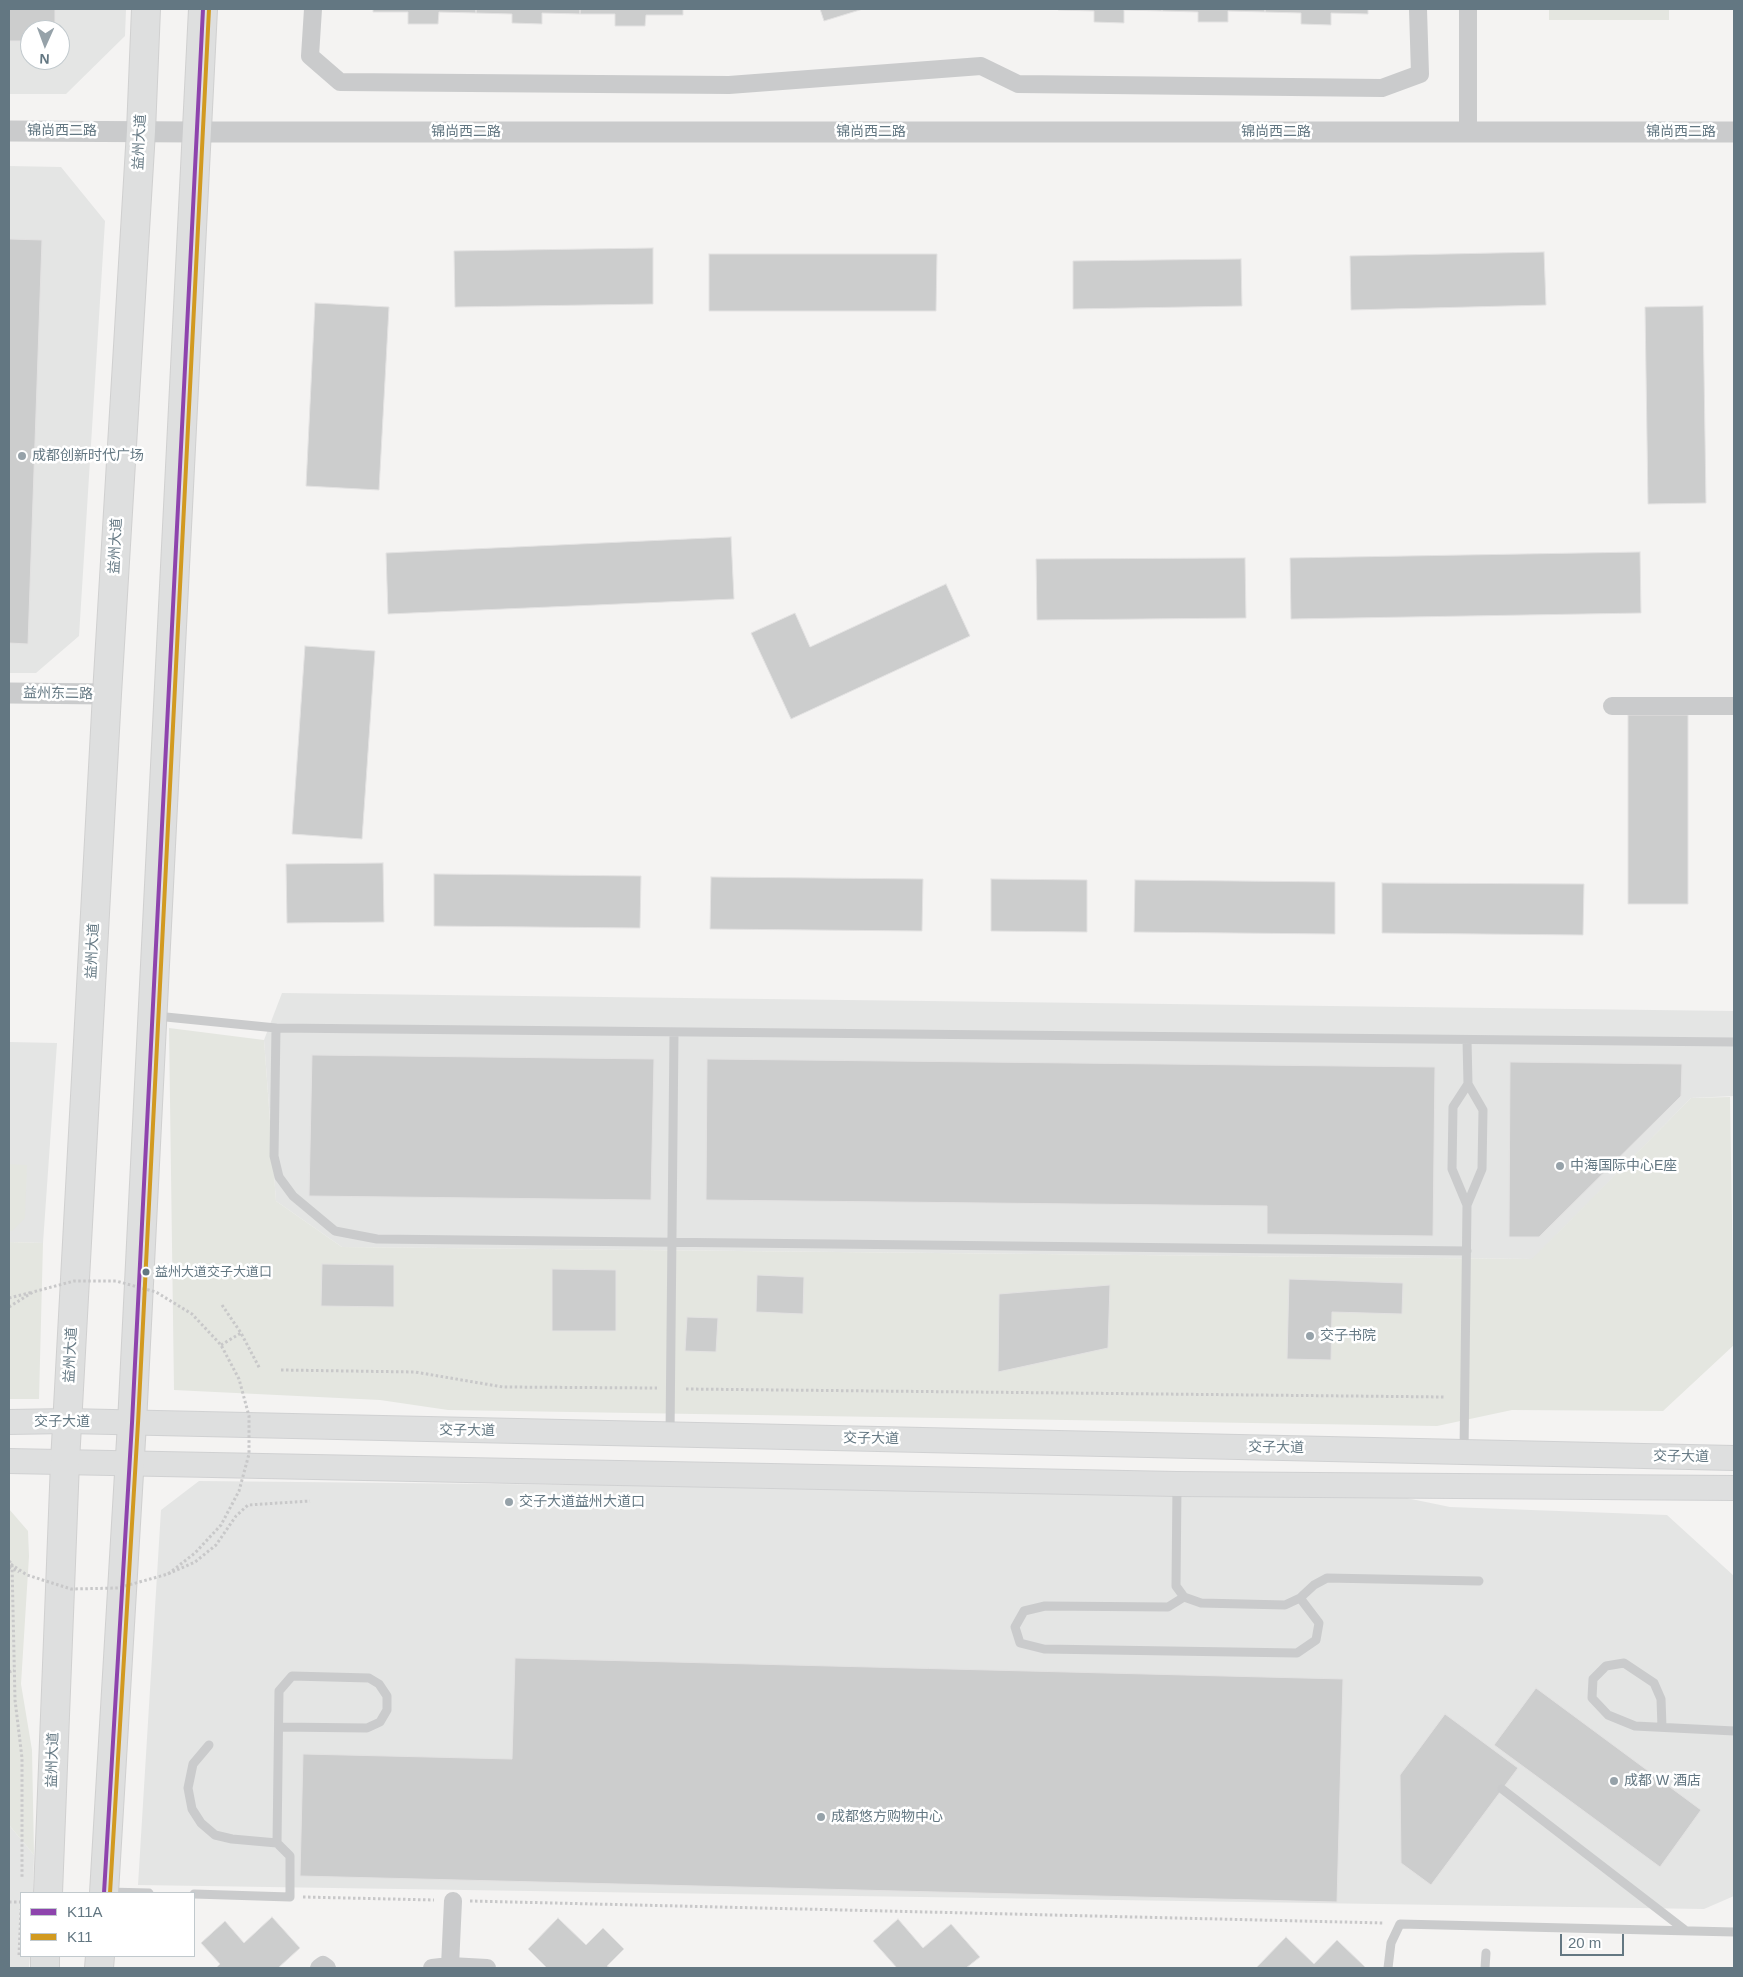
<!DOCTYPE html>
<html>
<head>
<meta charset="utf-8">
<style>
	body { margin:0 }
	#map { position:relative; width:1743px; height:1977px; overflow:hidden; background:#f4f3f2; font-family:Helvetica,sans-serif }
	canvas { display:block }
	.frame { position:absolute; inset:0; border:10px solid #637782; pointer-events:none }
	.legend { position:absolute; left:20px; top:1892px; width:175px; height:65px; box-sizing:border-box; background:#fff; border:1px solid #c1c9cd; margin:0; padding:6px 9px; list-style:none; font-size:15px; color:#637782 }
	.legend li { display:flex; align-items:center; gap:10px; height:25px }
	.legend b { width:25px; border:1px solid #c1c9cd }
	.north { position:absolute; left:20px; top:20px; width:50px; height:50px; box-sizing:border-box; background:#fff; border:1px solid #c1c9cd; border-radius:50%; rotate:182deg; font-size:14px; font-weight:700; line-height:20px; text-align:center; color:#637782 }
	.north::after { content:''; display:block; margin:auto; width:18px; height:22px; background:#96a2a9; clip-path:polygon(50% 0,100% 100%,50% 72%,0 100%) }
	.scale { position:absolute; left:1560px; top:1934px; width:64px; height:22px; box-sizing:border-box; border:2px solid #637782; border-top:0; padding-left:6px; font-size:15px; line-height:18px; white-space:nowrap; color:#637782; -webkit-text-stroke:4px #fff; paint-order:stroke }
</style>
</head>
<body>
<div id="map">
<canvas width="1743" height="1977"></canvas>
<div class="frame"></div>
<ul class="legend">
<li><b style="height:6px;background:#8e44ad"></b>K11A</li>
<li><b style="height:6px;background:#d29a20"></b>K11</li>
</ul>
<div class="north">N</div>
<div class="scale">20 m</div>
</div>
<script>
const context = document.querySelector('canvas').getContext('2d');
context.lineJoin = 'round';
function fillPath(path, color) { context.fillStyle = color; context.fill(path, 'evenodd'); }
const poly = rows => new Path2D(rows.map(r => 'M' + r).join(''));
function trace(path, color, width, dash) { context.strokeStyle = color; context.lineWidth = width; context.lineCap = dash ? 'butt' : 'round'; context.setLineDash(dash || []); context.stroke(path); }
function write(font, color, halo, rows, align = 'center') {
  context.font = font + ' Helvetica,"Noto Sans SC",sans-serif'; context.lineWidth = 5; context.setLineDash([]); context.textBaseline = 'middle'; context.strokeStyle = halo; context.fillStyle = color; for (const [text, x, y, turn = 0] of rows) {
    context.save(); context.translate(x, y); context.rotate((+turn || 0) * Math.PI / 180); context.textAlign = isNaN(turn) ? turn : align; if (halo) context.strokeText(text, 0, 0); context.fillText(text, 0, 0); context.restore();
  }
}
fillPath(poly([
	[9,9,126,9,125,36,66,94,9,94],
	[30,30,60,30,60,60,30,60],
	[9,166,61,167,105,221,79,636,36,673,9,673],
	[282,993,1734,1011,1734,1096,1691,1098,1533,1259,342,1247,276,1201,264,1040],
	[9,1042,57,1043,43,1243,9,1242],
	[199,1481,1382,1493,1450,1507,1667,1515,1734,1576,1734,1896,1704,1909,138,1885,161,1510],
	[9,1825,34,1855,33,1893,21,1893,21,1956,30,1956,29,1968,9,1968]
]), '#e4e5e4');
fillPath(poly([
	[1549,9,1669,9,1669,20,1549,20],
	[169,1028,264,1040,276,1201,342,1247,1532,1259,1691,1098,1730,1097,1734,1345,1663,1411,1512,1410,1437,1426,448,1410,380,1400,174,1390],
	[9,1164,27,1165,25,1218,12,1231,9,1231],
	[9,1242,43,1243,39,1399,9,1399],
	[9,1509,28,1531,29,1556,21,1684,32,1750,34,1855,9,1825]
]), '#e4e6e0');
const building = poly([
	[9,9,55,9,55,30,30,30,30,41,9,41,9,9],
	[373,9,476,9,476,13,439,12,438,24,408,24,408,12,373,12,373,9],
	[476,9,580,9,580,14,542,13,542,24,512,23,512,14,476,13,476,9],
	[580,9,683,9,683,15,646,15,645,26,615,26,615,14,580,14,580,9],
	[820,9,863,9,824,21,820,9],
	[1058,9,1162,9,1162,11,1124,10,1124,23,1094,22,1094,11,1058,10,1058,9],
	[1162,9,1265,9,1265,12,1228,11,1228,22,1198,22,1198,12,1162,11,1162,9],
	[1265,9,1368,9,1368,14,1331,13,1331,25,1301,24,1301,13,1265,12,1265,9],
	[9,239,42,240,28,644,9,643,9,239],
	[653,248,653,304,455,307,454,251,653,248],
	[1544,252,1546,305,1351,310,1350,256,1544,252],
	[709,254,937,254,936,311,709,311,709,254],
	[1241,259,1242,306,1073,309,1073,261,1241,259],
	[315,303,389,307,379,490,306,486,315,303],
	[1703,306,1706,503,1648,504,1645,307,1703,306],
	[731,537,734,599,388,614,386,553,731,537],
	[1640,552,1641,613,1291,619,1290,558,1640,552],
	[1245,558,1246,618,1037,620,1036,559,1245,558],
	[946,584,970,636,791,719,751,633,795,613,810,647,946,584],
	[305,646,375,651,362,839,292,834,305,646],
	[1628,715,1688,715,1688,904,1628,904,1628,715],
	[383,863,384,922,287,923,286,864,383,863],
	[434,874,641,876,640,928,434,926,434,874],
	[711,877,923,879,922,931,710,929,711,877],
	[991,879,1087,880,1087,932,991,931,991,879],
	[1135,880,1335,882,1335,934,1134,932,1135,880],
	[1382,883,1584,884,1583,935,1382,933,1382,883],
	[312,1055,654,1059,651,1200,309,1196,312,1055],
	[707,1059,1435,1067,1433,1236,1267,1234,1267,1206,706,1200,707,1059],
	[1510,1062,1682,1064,1681,1096,1539,1237,1509,1237,1510,1062],
	[322,1264,394,1265,394,1307,321,1306,322,1264],
	[552,1269,616,1270,616,1331,552,1331,552,1269],
	[757,1275,804,1277,803,1314,756,1312,757,1275],
	[1289,1279,1403,1283,1402,1314,1332,1312,1331,1360,1287,1359,1289,1279],
	[1110,1285,1108,1348,998,1372,999,1294,1110,1285],
	[687,1317,718,1318,716,1352,685,1351,687,1317],
	[515,1658,1343,1679,1337,1902,300,1876,303,1754,512,1759,515,1658],
	[1536,1688,1701,1810,1660,1867,1494,1745,1536,1688],
	[1445,1714,1518,1768,1431,1885,1401,1863,1400,1775,1445,1714],
	[272,1917,300,1948,278,1968,216,1968,220,1964,201,1943,225,1921,244,1943,272,1917],
	[558,1918,586,1945,603,1928,624,1949,607,1966,610,1968,547,1968,528,1949,558,1918],
	[898,1919,923,1948,951,1924,980,1957,966,1968,897,1968,873,1941,898,1919],
	[1286,1937,1314,1964,1337,1940,1365,1967,1363,1968,1256,1968,1286,1937]
]);
fillPath(building, '#cccdcd');
trace(building, '#e3e2e2', 1);
const secondary = poly([
	[9,1422,67,1421,1734,1458],
	[9,1461,1177,1484,1734,1488]
]);
const primary = poly([
	[48,1893,65,1462,107,694,141,131,146,9],
	[104,1893,132,1423,203,9],
	[45,1968,45,1956],
	[99,1968,100,1956]
]);
trace(secondary, '#d0d1d2', 26);
trace(primary, '#d0d0d0', 30);
trace(poly([
	[9,1298,33,1292],
	[222,1305,241,1333,260,1369],
	[221,1345,241,1333],
	[281,1370,415,1372,503,1387,657,1388],
	[686,1389,1445,1397],
	[9,1561,12,1564,15,1700,22,1758,22,1878],
	[168,1574,195,1562,216,1545,236,1516,248,1505,310,1501],
	[9,1672,14,1670],
	[303,1897,434,1900],
	[470,1901,1384,1923],
	[9,1902,21,1902],
	[19,1955,21,1909]
]), '#c8c8c9', 3, [2.5, 2.5]);
trace(poly([
	[156,1016,276,1028,274,1156,279,1177,293,1196,335,1231,377,1239,1467,1251],
	[276,1028,1734,1042],
	[1467,1040,1468,1084],
	[670,1435,674,1032],
	[1464,1452,1467,1205,1482,1169,1483,1110,1468,1084,1453,1107,1452,1169,1467,1205],
	[1177,1485,1176,1586,1184,1597,1201,1603,1285,1605,1300,1598,1314,1585,1327,1578,1479,1581],
	[1184,1597,1168,1607,1045,1606,1024,1611,1015,1627,1020,1643,1044,1649,1297,1653,1316,1640,1319,1623,1300,1598],
	[1662,1727,1661,1699,1654,1683,1624,1663,1606,1666,1593,1679,1592,1698,1608,1715,1635,1726,1734,1731],
	[1502,1789,1685,1930],
	[277,1843,279,1691,292,1676,369,1678,379,1684,387,1696,387,1710,380,1722,367,1728,279,1727],
	[107,1892,149,1893],
	[194,1894,290,1897,290,1856,277,1843,232,1839,215,1835,201,1823,192,1809,188,1788,193,1764,209,1745],
	[1388,1968,1391,1943,1400,1924,1734,1932],
	[1485,1968,1486,1953]
]), '#cacbcc', 9);
trace(poly([
	[313,9,310,56,340,82,729,85,981,66,1018,84,1382,88,1420,74,1418,9],
	[1468,9,1468,132],
	[1612,706,1734,706],
	[450,1966,453,1901],
	[319,1968,323,1965,327,1968],
	[432,1968,450,1966,487,1968]
]), '#cacbcc', 18);
trace(poly([
	[9,131,195,132,1734,132],
	[9,693,107,694]
]), '#cacbcc', 21);
trace(secondary, '#dedfdf', 24);
trace(primary, '#dedfdf', 28);
trace(poly([
	[9,1307,33,1292,74,1281,116,1281,156,1292,192,1314,221,1345,239,1379,249,1416,249,1454,239,1491,221,1525,195,1553,168,1574,118,1588,71,1589,27,1575,9,1563],
	[9,1567,19,1572]
]), '#c8c8c9', 3, [2.5, 2.5]);
trace(poly([
	[104,1893,132,1423,203,9]
]), '#8e44ad', 4);
trace(poly([
	[110,1893,138,1423,209,9]
]), '#d29a20', 4);
for (const [x, y, r, color] of [
	[22,456,5,"#96a2a9"],
	[1560,1166,5,"#96a2a9"],
	[146,1272,4.5,"#637782"],
	[1310,1336,5,"#96a2a9"],
	[509,1502,5,"#96a2a9"],
	[1614,1781,5,"#96a2a9"],
	[821,1817,5,"#96a2a9"]
]) { const dot = new Path2D(); dot.arc(x, y, r, 0, 2 * Math.PI); context.fillStyle = color; context.fill(dot); trace(dot, '#fff', 2); }
write('13px', '#637782', '#fff', [
	["益州大道交子大道口",155,1272]
], 'left');
write('14px', '#637782', '#fff', [
	["锦尚西二路",62,131],
	["锦尚西二路",466,132],
	["锦尚西二路",871,132],
	["锦尚西二路",1276,132],
	["锦尚西二路",1681,132],
	["益州大道",140,142,-87],
	["益州大道",116,546,-87],
	["益州东二路",58,694,1],
	["益州大道",93,951,-87],
	["益州大道",71,1355,-87],
	["交子大道",62,1422],
	["交子大道",467,1431,1],
	["交子大道",871,1439,1],
	["交子大道",1276,1448,1],
	["交子大道",1681,1457,1],
	["益州大道",53,1760,-88]
]);
write('14px', '#637782', '#fff', [
	["成都创新时代广场",32,456],
	["中海国际中心E座",1570,1166],
	["交子书院",1320,1336],
	["交子大道益州大道口",519,1502],
	["成都 W 酒店",1624,1781],
	["成都悠方购物中心",831,1817]
], 'left');
</script>
</body>
</html>
